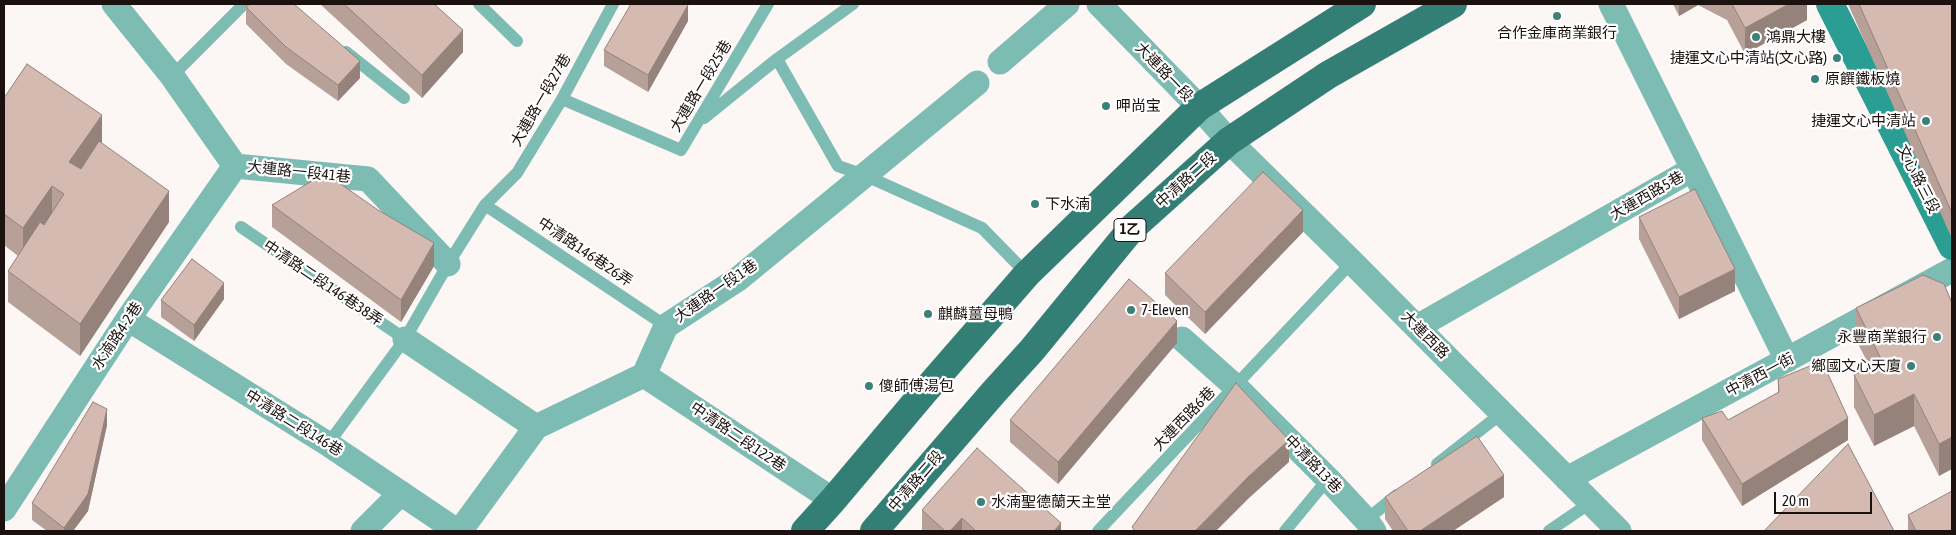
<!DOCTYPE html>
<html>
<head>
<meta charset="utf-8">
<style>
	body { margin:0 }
	#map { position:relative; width:1956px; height:535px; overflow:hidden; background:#fcf6f4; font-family:"Asap Condensed",sans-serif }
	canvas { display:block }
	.frame { position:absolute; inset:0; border:5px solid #1b120f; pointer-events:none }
	.scale { position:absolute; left:1774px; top:492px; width:98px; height:22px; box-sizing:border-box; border:2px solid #1b120f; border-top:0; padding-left:6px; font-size:15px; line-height:18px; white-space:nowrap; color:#1b120f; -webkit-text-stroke:4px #fff; paint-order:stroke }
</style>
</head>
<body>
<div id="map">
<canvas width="1956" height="535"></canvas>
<div class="frame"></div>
<div class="scale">20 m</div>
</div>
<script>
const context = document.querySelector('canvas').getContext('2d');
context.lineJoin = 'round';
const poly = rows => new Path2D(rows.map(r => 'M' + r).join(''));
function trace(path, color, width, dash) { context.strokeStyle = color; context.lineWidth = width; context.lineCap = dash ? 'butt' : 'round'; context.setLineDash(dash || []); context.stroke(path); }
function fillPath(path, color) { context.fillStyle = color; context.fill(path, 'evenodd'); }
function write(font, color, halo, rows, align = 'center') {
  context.font = font + ' "Asap Condensed","Noto Sans TC",sans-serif'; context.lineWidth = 4.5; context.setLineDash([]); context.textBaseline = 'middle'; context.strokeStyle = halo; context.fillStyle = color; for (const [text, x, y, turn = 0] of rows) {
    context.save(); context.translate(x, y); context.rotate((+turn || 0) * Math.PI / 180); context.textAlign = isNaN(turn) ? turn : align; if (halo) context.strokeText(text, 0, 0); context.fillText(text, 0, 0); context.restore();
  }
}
trace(poly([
	[479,4,517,41],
	[346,52,404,98],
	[777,59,838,166,864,175,982,228,1027,274],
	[172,76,244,4],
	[562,99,681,150,768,4],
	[704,118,777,59,853,4],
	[485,205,666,326],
	[241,227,405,339],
	[328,444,405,339,448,264,485,205,517,173,562,99,613,4],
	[1437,464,1502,413],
	[1366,520,1397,495],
	[1098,531,1352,262],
	[1285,531,1328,479],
	[1549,531,1590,503]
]), '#7cbcb3', 12);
trace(poly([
	[114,4,172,76,235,166,368,179,448,264],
	[1099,4,1199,107,1229,141,1352,262,1619,531],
	[1611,4,1693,169],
	[1000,62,1067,4],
	[128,319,328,444,457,531],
	[1417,327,1693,169,1787,360],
	[405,339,536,427],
	[1182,339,1236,387,1328,479,1366,520,1374,531],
	[644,375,833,500],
	[1567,479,1952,270],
	[4,509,128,319,235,166],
	[363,531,401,493],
	[460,531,536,427,644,375,666,326,738,279,977,83]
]), '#7cbcb3', 25);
trace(poly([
	[1830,4,1952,246]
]), '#2a9e92', 28);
trace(poly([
	[805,531,833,500,925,391,1027,274,1199,107,1362,4],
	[874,531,993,393,1032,350,1133,227,1229,141,1328,75,1453,4]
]), '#337f76', 28);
fillPath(poly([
	[320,4,434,4,463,52,422,98],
	[1673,4,1807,4,1807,20,1745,54,1727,20,1698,5,1679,16],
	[1848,4,1952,4,1952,239],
	[246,7,360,78,338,101,286,64,246,24],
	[688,21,648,92,604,66,604,50],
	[4,98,102,143,169,222,80,356,8,302,8,271,18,256,4,245],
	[272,205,434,266,401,322,272,227],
	[1639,217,1735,291,1679,319,1639,239],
	[1303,232,1205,334,1165,295,1165,273],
	[1944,284,1939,476,1914,426,1874,446,1854,407,1854,375,1870,367,1856,340,1856,308],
	[224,299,194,341,161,317,161,300],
	[1177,343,1058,484,1010,442,1010,420],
	[1778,379,1848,440,1742,506,1702,440,1702,418,1728,420,1778,393],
	[107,425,88,511,73,531,47,531,32,520,32,503],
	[1385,497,1504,497,1453,531,1393,531,1385,519],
	[922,510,1061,531,922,531],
	[1908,515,1952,531,1908,531]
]), '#b6a097');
fillPath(poly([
	[1679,4,1698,4,1698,5,1679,16],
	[1789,4,1807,4,1807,20,1745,54,1745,28],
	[688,5,688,21,648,92,648,75],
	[463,30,463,52,422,98,422,75],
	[360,61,360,78,338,101,338,85],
	[102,115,102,146,69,193,69,162],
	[52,186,52,217,23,259,23,228],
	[169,191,169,222,80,356,80,324],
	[1303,210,1303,232,1205,334,1205,312],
	[434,243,434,266,401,322,401,300],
	[1735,269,1735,291,1679,319,1679,297],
	[224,283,224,299,194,341,194,325],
	[1177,321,1177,343,1058,484,1058,462],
	[1914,394,1914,426,1874,446,1874,415],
	[107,409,107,425,88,511,73,531,64,531,64,528],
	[1848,418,1848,440,1742,506,1742,484],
	[1952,437,1952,469,1939,476,1939,444],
	[1289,440,1289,462,1249,498,1216,531,1195,531,1249,476],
	[1504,475,1504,497,1453,531,1420,531],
	[962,518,962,531,950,531],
	[1061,523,1061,531,1054,531]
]), '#94827b');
const building = poly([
	[250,4,294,4,360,61,338,85,286,47,246,7,250,4],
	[344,4,434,4,463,30,422,75,344,4],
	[631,4,687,4,688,5,648,75,604,50,631,4],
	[1732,4,1789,4,1745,28,1732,4],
	[1859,4,1952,4,1952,213,1859,4],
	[27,64,102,115,69,162,81,169,99,141,169,191,80,324,8,271,40,222,44,225,64,194,52,186,23,228,4,214,4,98,27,64],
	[1263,172,1303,210,1205,312,1165,273,1263,172],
	[325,173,378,210,434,243,401,300,272,205,325,173],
	[1695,189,1735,269,1679,297,1639,217,1695,189],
	[192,259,224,283,194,325,161,300,192,259],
	[1923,275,1944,284,1952,303,1952,437,1939,444,1914,394,1874,415,1854,375,1882,361,1856,308,1923,275],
	[1129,279,1177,321,1058,462,1010,420,1129,279],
	[1822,361,1848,418,1742,484,1702,418,1722,411,1728,420,1779,392,1778,379,1822,361],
	[1236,383,1289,440,1249,476,1195,531,1135,531,1132,527,1236,383],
	[93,402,107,409,88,494,64,528,32,503,93,402],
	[1477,436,1504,475,1420,531,1408,531,1385,497,1477,436],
	[1848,444,1894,531,1764,531,1848,444],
	[977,448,1061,523,1054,531,976,531,962,518,950,531,945,531,922,510,977,448],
	[1952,491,1952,531,1916,531,1908,515,1952,491]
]);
fillPath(building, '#d4bab0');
trace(building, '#94827b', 1);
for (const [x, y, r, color] of [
	[1557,16,5,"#3b8179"],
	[1756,37,5,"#3b8179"],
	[1837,58,5,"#3b8179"],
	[1815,79,5,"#3b8179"],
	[1106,106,5,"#3b8179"],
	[1926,121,5,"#3b8179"],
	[1035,204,5,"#3b8179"],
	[1131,310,5,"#3b8179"],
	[928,314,5,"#3b8179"],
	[1937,337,5,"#3b8179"],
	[1911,366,5,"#3b8179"],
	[869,386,5,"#3b8179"],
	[981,502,5,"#3b8179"]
]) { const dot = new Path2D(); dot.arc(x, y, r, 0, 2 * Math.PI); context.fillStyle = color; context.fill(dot); trace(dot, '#fff', 2); }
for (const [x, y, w] of [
	[1130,230,32]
]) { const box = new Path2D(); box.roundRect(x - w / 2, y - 11.5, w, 23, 4); context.fillStyle = '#fff'; context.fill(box); trace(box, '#1b120f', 1); }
write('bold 14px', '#1b120f', null, [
	["1乙",1130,230]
]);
write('15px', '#1b120f', '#fff', [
	["合作金庫商業銀行",1557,33,"center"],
	["鴻鼎大樓",1766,37],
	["捷運文心中清站(文心路)",1827,58,"right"],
	["原饌鐵板燒",1825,79],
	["呷尚宝",1116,106],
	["捷運文心中清站",1916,121,"right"],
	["下水湳",1045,204],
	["7-Eleven",1141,310],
	["麒麟薑母鴨",938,314],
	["永豐商業銀行",1927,337,"right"],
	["鄉國文心天廈",1901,366,"right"],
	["傻師傅湯包",879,386],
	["水湳聖德蘭天主堂",991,502]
], 'left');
write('15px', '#1b120f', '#fff', [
	["大連路一段",1164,72,46],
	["大連路一段25巷",701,86,-59],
	["大連路一段27巷",541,100,-60],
	["大連路一段41巷",299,172,6],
	["文心路三段",1918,179,63],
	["中清路二段",1186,180,-42],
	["大連西路5巷",1647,196,-30],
	["中清路146巷26弄",585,252,34],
	["中清路二段146巷38弄",323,283,34],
	["大連路一段1巷",716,291,-35],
	["大連西路",1425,335,45],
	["水湳路4-2巷",117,336,-56],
	["中清西一街",1760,375,-28],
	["大連西路6巷",1184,419,-46],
	["中清路二段146巷",294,423,32],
	["中清路二段122巷",738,437,34],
	["中清路13巷",1313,464,46],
	["中清路二段",916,481,-49]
]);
</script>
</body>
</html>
